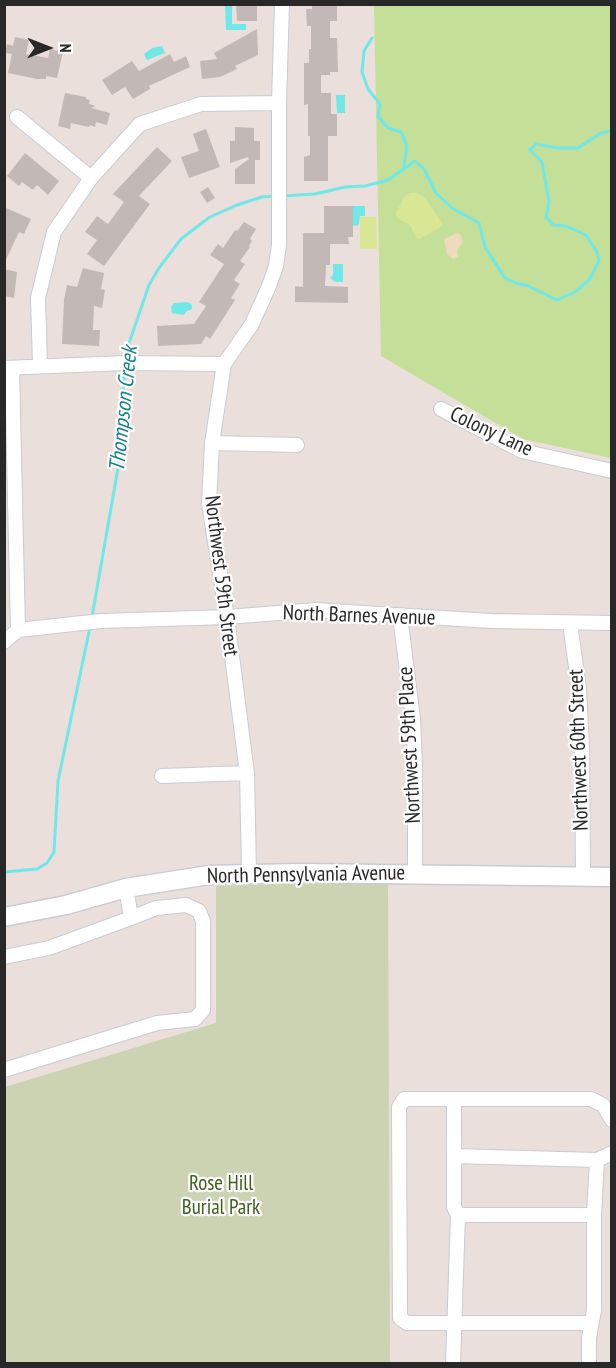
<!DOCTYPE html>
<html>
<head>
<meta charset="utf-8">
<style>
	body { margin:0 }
	#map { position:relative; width:616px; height:1368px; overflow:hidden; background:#eadfda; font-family:"PT Sans Narrow",sans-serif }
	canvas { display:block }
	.frame { position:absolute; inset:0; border:6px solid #282828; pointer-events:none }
	.north { position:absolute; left:18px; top:18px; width:60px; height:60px; -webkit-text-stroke:4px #fff; paint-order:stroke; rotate:90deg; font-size:16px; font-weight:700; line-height:24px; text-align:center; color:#282828 }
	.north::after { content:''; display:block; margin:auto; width:21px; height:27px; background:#282828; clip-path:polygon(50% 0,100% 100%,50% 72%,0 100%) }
</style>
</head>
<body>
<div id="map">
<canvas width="616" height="1368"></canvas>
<div class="frame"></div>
<div class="north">N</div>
</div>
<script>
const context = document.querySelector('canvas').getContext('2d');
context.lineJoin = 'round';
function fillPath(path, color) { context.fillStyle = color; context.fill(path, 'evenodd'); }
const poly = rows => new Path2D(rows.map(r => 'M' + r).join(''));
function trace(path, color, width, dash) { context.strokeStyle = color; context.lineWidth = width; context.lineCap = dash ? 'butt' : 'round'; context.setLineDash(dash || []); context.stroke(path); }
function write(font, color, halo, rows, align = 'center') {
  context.font = font + ' "PT Sans Narrow",sans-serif'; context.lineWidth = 4.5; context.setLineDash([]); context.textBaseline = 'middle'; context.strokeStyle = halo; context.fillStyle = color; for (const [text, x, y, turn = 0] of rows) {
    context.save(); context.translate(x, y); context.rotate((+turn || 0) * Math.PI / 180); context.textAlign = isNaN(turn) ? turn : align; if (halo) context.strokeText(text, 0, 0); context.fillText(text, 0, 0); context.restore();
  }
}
fillPath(poly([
	[374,5,611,5,611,458,523,439,381,356]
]), '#c3df98');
fillPath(poly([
	[457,233,461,235,463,242,457,250,458,257,453,259,447,254,444,239]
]), '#eedabd');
fillPath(poly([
	[285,884,388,884,390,1363,5,1363,5,1087,216,1023,216,886]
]), '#cbd3b2');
fillPath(poly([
	[410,193,417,193,425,198,443,224,438,229,419,239,416,237,410,225,398,219,396,213,404,197],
	[360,217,376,217,377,249,360,249]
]), '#d9e694');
fillPath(poly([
	[225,5,232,5,232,24,246,24,246,30,226,30],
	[162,46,165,53,147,60,144,54,152,48],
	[336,95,345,95,345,113,337,113],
	[353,206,365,206,365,216,360,216,359,224,357,226,353,225],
	[333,264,343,264,343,282,335,282,330,278,333,275],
	[188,302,192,305,192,309,187,311,184,315,172,313,171,307,174,303]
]), '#70e8e8');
trace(poly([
	[372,38,364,51,362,72,368,89,380,104,378,116,388,128,401,132,407,146,404,167],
	[282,196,315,194,345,187,365,186,388,180,415,161,424,169,436,193,452,208,479,223,485,247,505,278,516,283,528,286,557,300,575,292,589,280,599,261,597,252,586,235,566,226,553,225,546,217,549,202,542,162,530,150,536,144,557,148,578,148,601,133,612,131],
	[126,359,127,349,149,285,159,268,181,239,210,217,237,205,262,197,275,196],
	[92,617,118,468,125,366],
	[4,872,37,869,47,863,54,852,58,781,90,627]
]), '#70e8e8', 3);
fillPath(poly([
	[236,4,257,4,257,21,237,21],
	[312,4,337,4,337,21,330,21,330,38,337,38,338,72,330,72,330,75,321,75,321,93,331,93,331,114,337,114,337,136,328,136,328,181,304,181,304,157,310,155,310,136,308,136,308,104,304,105,304,63,309,63,309,49,311,49,311,26,307,26,306,9,312,9],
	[257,29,258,55,235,66,237,69,220,77,202,79,200,61,217,59,214,53],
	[15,37,29,40,26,54,48,58,50,49,63,52,57,78,46,76,46,79,37,79,8,73,12,54,5,53,7,44,13,46],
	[170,54,174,62,186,56,190,67,149,86,150,89,133,99,125,87,112,95,102,80,132,61,139,71],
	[65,93,86,97,86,99,90,100,89,104,96,106,91,108,110,113,107,125,96,122,95,127,90,125,89,127,71,123,70,129,58,126],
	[235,127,254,128,254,141,260,141,260,160,255,160,255,184,235,184,235,169,249,159,248,157,230,163,230,141,235,141],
	[206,129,220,167,189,178,181,157,199,151,193,134],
	[157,147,172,161,139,196,150,204,104,266,87,254,97,240,85,232,97,216,108,224,124,202,113,194],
	[25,153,59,181,48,195,37,185,33,190,22,182,19,186,7,176],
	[208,187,215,198,207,203,200,192],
	[324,206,353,206,353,237,348,237,349,244,330,244,330,265,326,265,325,286,348,287,348,303,295,302,295,286,303,287,303,233,324,233],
	[4,207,31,219,24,234,19,232,4,264],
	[244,222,256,229,250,239,252,241,249,246,250,247,240,261,245,264,234,280,240,284,231,298,235,300,210,339,206,336,201,344,158,346,157,326,194,324,206,306,199,302,224,264,210,255,218,244,223,248,235,230,237,231],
	[83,268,104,273,101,289,105,290,102,308,94,306,93,330,100,330,99,346,62,344,64,300,67,285,77,287],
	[4,269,17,272,14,298,4,296]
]), '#c2b9b6');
const street = poly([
	[17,117,91,178],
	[40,365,38,298,54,232,91,178,140,124,201,104,279,103],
	[4,368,125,363,224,364],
	[12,368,18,630],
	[441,409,522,451,612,471],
	[212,443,297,445],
	[400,616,413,718,415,765,415,874],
	[570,623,579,689,582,747,583,877],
	[4,642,18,630,101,621,227,617,316,610,491,621,612,623],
	[162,776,247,773],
	[249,873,247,773,227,617,209,504,212,443,224,364,252,324,269,286,276,266,279,245,279,103,282,4],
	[4,957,49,948,131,918],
	[4,1070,157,1023,195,1019,203,1010,203,921,199,911,186,905,156,908,131,918,126,888],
	[454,1099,454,1207,458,1215,594,1215],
	[454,1156,597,1160],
	[591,1323,407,1323,400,1318,399,1107,404,1099,591,1099,603,1105,612,1120],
	[453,1364,458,1215],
	[589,1364,589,1338,594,1310,594,1215,597,1160,612,1153]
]);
const secondary = poly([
	[4,917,66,905,126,888,209,875,301,873,612,877]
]);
trace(street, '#c5ccd5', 16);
trace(secondary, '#c5ccd5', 21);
trace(street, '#fff', 14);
trace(secondary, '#fff', 18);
write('21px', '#282828', '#fff', [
	["Colony Lane",491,432,25],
	["Northwest 59th Street",221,576,83],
	["North Barnes Avenue",359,616,2],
	["Northwest 59th Place",410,745,-93],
	["Northwest 60th Street",579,750,-92],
	["North Pennsylvania Avenue",306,875,-1]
]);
write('21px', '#3c601c', '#fff', [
	["Rose Hill",221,1184],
	["Burial Park",221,1208]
]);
write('italic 22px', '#13818b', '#fff', [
	["Thompson Creek",124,409,-84]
]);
</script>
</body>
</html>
